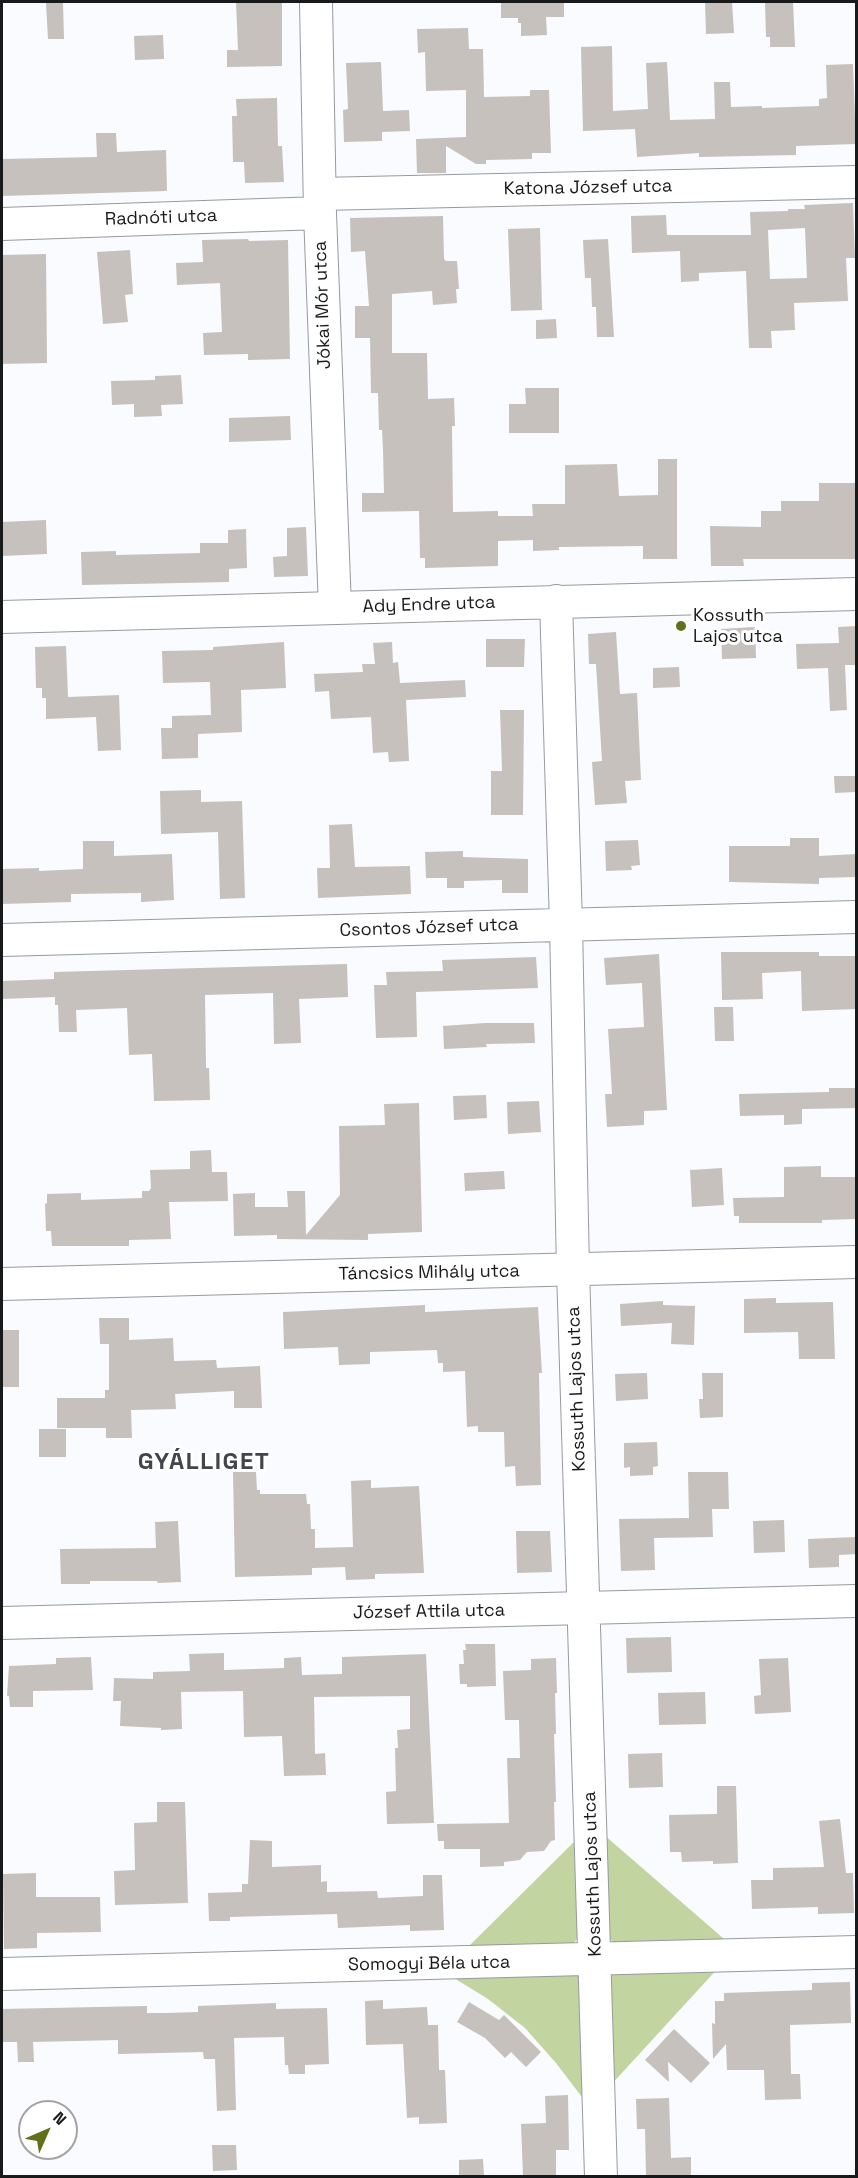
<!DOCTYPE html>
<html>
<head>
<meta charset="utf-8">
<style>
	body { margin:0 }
	#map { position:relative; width:858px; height:2178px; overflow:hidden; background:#f9fbfe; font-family:"Space Grotesk",sans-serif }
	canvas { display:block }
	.frame { position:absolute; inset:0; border:3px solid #18191b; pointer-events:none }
	.north { position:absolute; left:18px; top:2100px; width:60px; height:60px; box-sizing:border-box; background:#fff; border:2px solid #a3a3a4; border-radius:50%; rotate:45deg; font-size:16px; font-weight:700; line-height:24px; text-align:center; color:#18191b }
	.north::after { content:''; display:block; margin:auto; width:21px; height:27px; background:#63701b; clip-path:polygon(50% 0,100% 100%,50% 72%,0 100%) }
</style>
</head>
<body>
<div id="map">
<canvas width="858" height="2178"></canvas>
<div class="frame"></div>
<div class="north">N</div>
</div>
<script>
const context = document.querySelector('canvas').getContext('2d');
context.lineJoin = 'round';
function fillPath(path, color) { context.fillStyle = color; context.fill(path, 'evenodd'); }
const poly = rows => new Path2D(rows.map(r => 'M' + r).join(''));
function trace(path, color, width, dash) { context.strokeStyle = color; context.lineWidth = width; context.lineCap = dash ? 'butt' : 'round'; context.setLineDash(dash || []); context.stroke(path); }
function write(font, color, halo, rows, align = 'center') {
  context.font = font + ' "Space Grotesk",sans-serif'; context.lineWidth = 6; context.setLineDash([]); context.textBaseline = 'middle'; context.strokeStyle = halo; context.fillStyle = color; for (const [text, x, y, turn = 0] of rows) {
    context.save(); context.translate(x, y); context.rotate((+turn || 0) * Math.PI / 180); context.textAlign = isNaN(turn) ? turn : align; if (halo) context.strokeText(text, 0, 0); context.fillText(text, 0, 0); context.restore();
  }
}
fillPath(poly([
	[603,1834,731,1945,619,1947,605,1935],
	[581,1835,582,1933,572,1945,464,1951],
	[616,1966,720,1966,609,2087,606,1977],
	[575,1969,583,1977,585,2101,556,2063,525,2028,488,1999,449,1975]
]), '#c2d4a0');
fillPath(poly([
	[236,2,282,2,282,66,227,67,227,50,238,50],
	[501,2,564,2,564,17,546,17,547,35,521,36,521,23,518,23,518,18,501,18],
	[705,2,732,2,734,33,706,34],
	[765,2,793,2,795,47,770,47,770,37,766,37],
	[46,3,63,3,64,39,48,39],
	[468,28,469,49,483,49,484,97,530,96,530,90,549,90,551,153,532,153,532,159,486,160,486,164,476,164,446,146,446,173,417,173,416,139,466,137,466,90,426,91,425,52,418,53,417,29],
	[163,35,164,59,135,60,134,36],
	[612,46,613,111,648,109,646,63,667,62,670,120,715,119,714,82,730,82,731,107,762,106,762,108,819,106,819,99,827,98,826,65,853,64,856,144,796,146,796,155,699,157,699,153,637,157,635,129,583,131,581,47],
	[381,62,383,111,409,110,410,131,382,132,382,141,344,142,343,110,348,109,346,63],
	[277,98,278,146,282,146,284,182,245,183,244,162,233,162,232,116,237,116,236,99],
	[96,133,116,133,117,152,166,150,167,191,2,196,2,159,97,157],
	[853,203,855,258,846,258,848,301,794,303,795,330,771,331,772,348,749,348,746,271,699,273,699,281,681,282,680,251,632,253,631,216,666,215,667,235,751,235,750,212,788,211,788,209,805,209,804,205],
	[805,228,807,278,770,279,768,230],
	[443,216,444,259,446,261,457,261,459,289,456,289,457,303,433,305,432,291,392,294,392,353,427,353,428,399,454,398,455,426,452,426,453,512,498,511,498,516,533,516,532,504,565,504,565,465,617,464,619,496,658,495,658,459,677,459,677,559,643,559,643,546,559,547,559,550,533,551,533,540,498,541,498,566,425,568,425,558,420,558,419,511,362,512,362,493,384,493,383,449,382,430,379,430,378,393,371,393,370,338,355,338,355,306,369,306,365,251,351,252,350,218],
	[540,228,542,310,511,311,508,229],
	[248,239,249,241,288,240,290,359,248,360,248,354,204,355,203,333,222,332,220,283,177,285,176,263,203,262,202,240],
	[608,239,614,337,597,337,596,307,592,307,591,278,585,278,583,240],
	[130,250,133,294,125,295,128,322,103,324,97,252],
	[46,254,47,363,2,364,2,255],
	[556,319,557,338,536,339,536,320],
	[181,375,183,404,161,405,162,416,134,417,134,404,112,405,111,381,155,380,155,376],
	[525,388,559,388,559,433,509,433,509,404,526,404],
	[290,416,291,440,229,442,229,418],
	[819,483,856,483,856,559,743,559,744,566,711,566,710,526,761,527,761,511,781,511,781,501,819,501],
	[46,520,47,554,2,556,2,522],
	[306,527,308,576,274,577,273,557,287,556,287,528],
	[246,529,247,568,229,569,229,582,82,585,81,552,116,551,116,555,200,553,200,543,228,543,228,530],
	[856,626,856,665,845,665,847,710,830,711,828,668,797,669,796,644,839,643,838,627],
	[755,627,756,658,722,659,721,629],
	[616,632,620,694,637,693,641,780,625,781,627,803,595,805,592,762,602,761,596,664,589,664,588,634],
	[486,639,525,639,524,667,486,667],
	[284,642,286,688,241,690,242,732,198,734,198,758,162,759,161,728,172,728,172,716,211,715,210,682,163,683,162,651,213,650,213,647],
	[392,642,393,663,398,662,400,683,465,680,466,697,406,700,409,761,389,762,388,752,373,753,371,717,331,719,329,691,315,692,314,674,363,672,362,664,375,664,373,643],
	[66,646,68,697,119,695,121,750,98,751,96,717,46,719,46,698,42,698,42,688,36,688,35,647],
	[679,667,680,687,653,688,653,668],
	[500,710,524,710,523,815,491,815,491,771,502,771],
	[834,776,856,776,856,792,835,793],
	[201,790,201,802,242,801,245,898,220,899,218,832,161,834,160,791],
	[352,824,355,867,410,866,411,894,318,898,317,868,330,868,329,825],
	[790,838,819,838,819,856,856,854,856,877,819,878,819,884,729,882,729,846,790,846],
	[638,840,640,865,631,866,632,870,606,871,605,841],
	[83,841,114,841,114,856,172,854,174,900,141,902,141,893,71,894,71,902,2,904,2,869,39,868,39,871,83,869],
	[463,851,463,857,528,859,528,893,502,893,502,880,464,881,464,888,447,888,447,878,426,878,425,852],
	[721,952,819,952,819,956,856,956,856,1009,802,1011,801,971,762,973,763,999,722,1000],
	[659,954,667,1110,644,1111,644,1125,607,1127,605,1094,612,1094,608,1029,644,1027,642,983,606,985,604,958],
	[536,957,538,988,416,992,417,1037,376,1038,374,985,387,985,386,972,443,971,442,960],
	[347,964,348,997,299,999,301,1043,274,1044,273,993,205,995,206,1068,209,1068,210,1100,154,1101,152,1054,129,1055,127,1008,76,1010,77,1032,59,1032,58,1005,55,1005,55,997,2,999,2,981,54,979,54,972],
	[714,1007,733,1007,734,1041,715,1041],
	[485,1023,534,1023,535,1043,486,1044,487,1047,444,1049,443,1026],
	[829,1088,856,1088,856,1108,802,1109,802,1124,784,1125,784,1115,740,1116,739,1094,829,1092],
	[486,1095,487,1118,454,1120,453,1096],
	[539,1101,541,1132,508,1134,507,1102],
	[419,1103,422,1232,368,1234,368,1240,277,1239,277,1235,234,1236,233,1194,255,1193,255,1207,288,1207,287,1191,305,1191,306,1235,340,1195,339,1126,385,1125,384,1104],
	[211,1150,212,1172,227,1172,228,1201,169,1202,171,1239,129,1240,129,1246,52,1246,51,1231,46,1231,45,1204,47,1203,47,1194,81,1193,81,1200,142,1198,142,1191,149,1191,151,1188,150,1170,190,1169,190,1151],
	[821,1166,821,1177,856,1177,856,1219,822,1220,822,1223,739,1223,739,1216,734,1216,733,1198,784,1197,784,1167],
	[722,1168,724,1205,692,1207,690,1170],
	[504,1171,505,1189,465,1191,464,1173],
	[776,1298,776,1303,833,1302,835,1359,799,1359,798,1332,744,1333,744,1299],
	[663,1301,663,1305,695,1306,694,1345,671,1344,672,1323,621,1326,620,1304],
	[425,1305,425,1312,538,1307,542,1373,539,1373,541,1485,516,1486,515,1466,505,1467,504,1432,478,1432,478,1426,467,1427,465,1371,443,1372,443,1363,438,1363,437,1350,370,1352,370,1364,339,1365,338,1347,284,1349,283,1312],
	[99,1318,129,1318,129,1340,173,1338,174,1361,216,1360,217,1368,260,1366,262,1408,234,1408,234,1391,175,1394,176,1409,131,1410,132,1438,106,1438,106,1428,57,1428,57,1398,105,1398,105,1390,109,1390,109,1344,100,1344],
	[2,1330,19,1330,19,1387,2,1387],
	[647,1373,648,1399,616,1401,615,1374],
	[702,1373,723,1373,723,1417,700,1418,699,1399,703,1399],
	[39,1429,66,1429,66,1457,39,1457],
	[657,1442,658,1466,653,1467,653,1475,630,1476,630,1467,624,1468,624,1443],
	[233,1472,256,1472,257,1490,260,1490,260,1494,306,1494,307,1504,310,1504,311,1529,315,1529,315,1548,353,1547,351,1481,371,1480,371,1488,419,1486,424,1573,375,1574,375,1579,346,1580,345,1567,312,1568,312,1575,235,1577],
	[688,1472,728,1472,729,1509,712,1509,713,1537,654,1538,655,1570,621,1571,619,1519,689,1518],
	[784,1520,785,1552,754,1553,753,1521],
	[178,1521,181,1582,158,1583,157,1581,90,1581,90,1584,61,1584,60,1549,156,1548,155,1522],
	[516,1531,550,1531,552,1572,517,1573],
	[856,1537,856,1554,839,1555,839,1567,809,1568,808,1539],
	[671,1637,672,1672,627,1673,626,1638],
	[465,1644,495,1644,496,1686,467,1687,467,1684,460,1684,459,1664,464,1664,463,1650,466,1650],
	[224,1653,224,1670,284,1668,284,1658,301,1657,302,1675,342,1674,342,1657,426,1654,434,1823,387,1824,386,1792,396,1791,395,1748,398,1748,397,1730,410,1729,410,1696,314,1697,315,1754,325,1753,326,1775,284,1776,282,1736,244,1737,243,1691,181,1692,182,1729,161,1730,161,1728,120,1726,121,1701,113,1701,114,1678,153,1679,153,1672,190,1671,189,1654],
	[91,1657,93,1690,33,1691,33,1707,10,1707,9,1696,7,1696,9,1666,56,1664,56,1658],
	[556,1658,557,1693,555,1693,556,1734,554,1734,556,1802,554,1802,555,1840,551,1841,544,1851,527,1852,520,1860,504,1862,504,1866,480,1867,480,1849,444,1849,444,1841,438,1841,437,1824,509,1823,507,1758,520,1758,519,1720,505,1720,503,1671,531,1670,531,1659],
	[788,1658,791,1712,755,1714,754,1696,761,1695,759,1659],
	[705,1692,706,1724,659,1725,658,1693],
	[662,1753,663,1787,629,1788,628,1754],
	[717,1786,736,1786,738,1863,713,1864,713,1861,682,1862,681,1852,670,1852,669,1815,717,1814],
	[157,1802,185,1802,188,1903,115,1905,114,1871,135,1870,134,1823,157,1822],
	[840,1819,846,1873,853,1873,854,1913,818,1914,818,1907,752,1909,751,1880,773,1880,773,1868,824,1867,819,1821],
	[250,1840,272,1841,272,1867,321,1865,321,1882,327,1881,327,1892,377,1891,378,1898,423,1896,423,1875,442,1875,444,1930,410,1931,410,1925,338,1928,337,1914,230,1917,230,1921,209,1921,208,1893,242,1892,242,1884,248,1884],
	[36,1873,36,1897,100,1897,101,1932,37,1933,37,1948,4,1949,3,1874],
	[850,1982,851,2023,790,2025,791,2074,800,2074,801,2099,765,2100,764,2070,727,2070,726,2044,713,2059,712,2023,715,2024,715,2001,724,2001,724,1993,812,1990,812,1983],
	[383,2000,383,2009,427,2007,428,2025,438,2025,439,2070,445,2070,447,2123,419,2124,419,2117,407,2118,403,2044,366,2045,365,2001],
	[469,2002,499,2020,504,2015,541,2052,526,2067,511,2052,505,2058,485,2038,457,2022],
	[276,2003,276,2009,327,2008,329,2064,305,2065,305,2074,289,2074,288,2065,285,2065,284,2037,234,2038,236,2110,217,2111,215,2059,204,2059,203,2052,118,2054,118,2040,33,2042,34,2062,18,2062,17,2042,2,2042,2,2009,147,2006,147,2013,167,2013,198,2012,198,2006],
	[674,2029,710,2063,691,2083,668,2062,669,2082,645,2060],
	[568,2095,569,2150,556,2150,556,2176,523,2176,521,2124,546,2123,545,2096],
	[669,2098,671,2158,691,2157,691,2176,646,2176,645,2129,637,2129,636,2099],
	[212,2145,236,2145,237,2170,213,2171],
	[483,2159,484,2176,459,2176,459,2160]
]), '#c6c1bc');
const minor = poly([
	[316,2,320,213,335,608],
	[320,194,856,182],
	[2,224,320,213],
	[556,601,566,924,573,1270,601,2176],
	[2,617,856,594],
	[2,940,856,917],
	[2,1284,856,1262],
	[2,1623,856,1601],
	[2,1974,856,1952]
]);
trace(minor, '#969a9f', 34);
trace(minor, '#fff', 32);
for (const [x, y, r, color] of [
	[681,626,6,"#63701b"]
]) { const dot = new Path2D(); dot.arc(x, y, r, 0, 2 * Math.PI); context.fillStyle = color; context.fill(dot); trace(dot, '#fff', 2); }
write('18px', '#18191b', '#fff', [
	["Katona József utca",588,188,-1],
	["Radnóti utca",161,218,-2],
	["Jókai Mór utca",323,305,-92],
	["Ady Endre utca",429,605,-2],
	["Csontos József utca",429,928,-2],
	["Táncsics Mihály utca",429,1273,-1],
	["Kossuth Lajos utca",577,1389,-92],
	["József Attila utca",429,1612,-1],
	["Kossuth Lajos utca",593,1874,-92],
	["Somogyi Béla utca",429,1964,-1]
]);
write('18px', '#18191b', '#fff', [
	["Kossuth",693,616],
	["Lajos utca",693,637]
], 'left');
context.letterSpacing = '1.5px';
write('bold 24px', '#42464a', '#fff', [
	["GYÁLLIGET",204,1462]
]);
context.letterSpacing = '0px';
</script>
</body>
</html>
